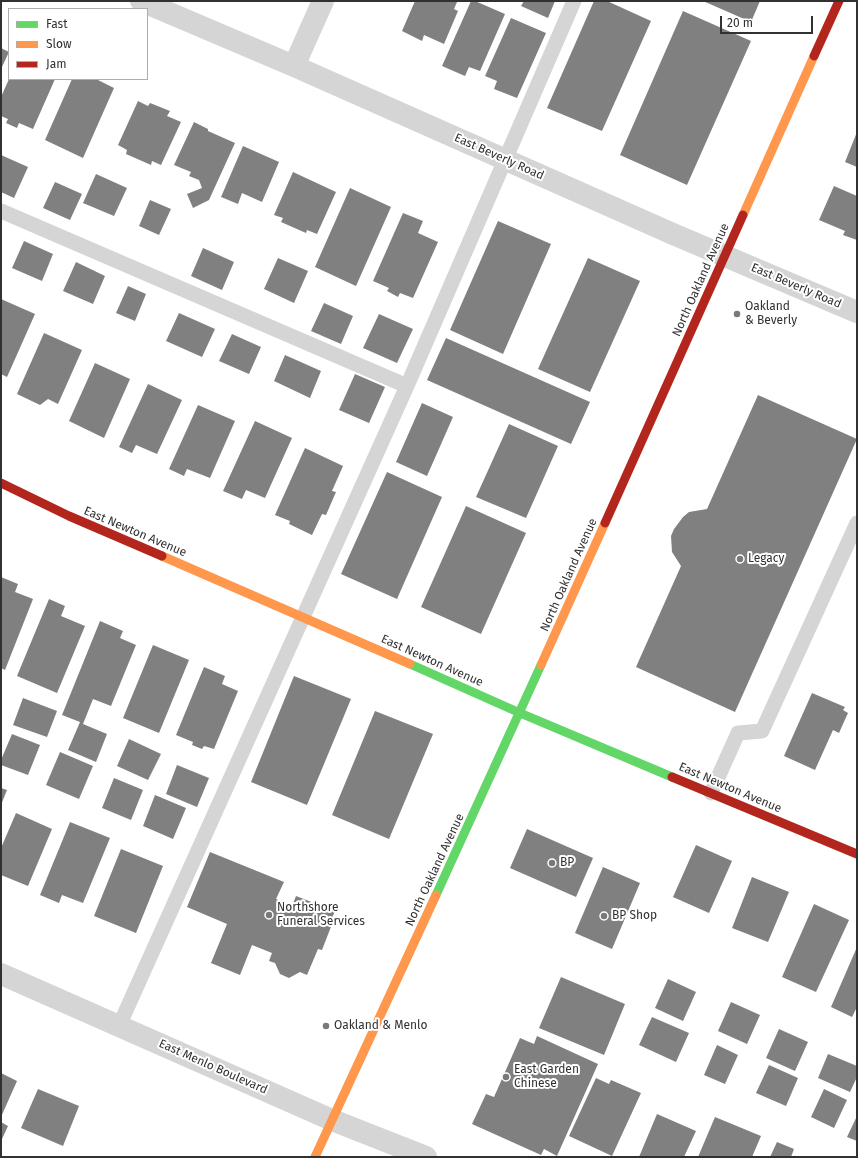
<!DOCTYPE html>
<html>
<head>
<meta charset="utf-8">
<style>
	body { margin:0 }
	#map { position:relative; width:858px; height:1158px; overflow:hidden; background:#fff; font-family:"Fira Sans",sans-serif }
	canvas { display:block }
	.frame { position:absolute; inset:0; border:2px solid #313131; pointer-events:none }
	.legend { position:absolute; left:8px; top:8px; width:140px; height:72px; box-sizing:border-box; background:#fff; border:1px solid #adadad; margin:0; padding:5px 7px; list-style:none; font-size:12px; color:#313131 }
	.legend li { display:flex; align-items:center; gap:8px; height:20px }
	.legend b { width:20px; border:1px solid #adadad }
	.scale { position:absolute; left:720px; top:16px; width:93px; height:18px; box-sizing:border-box; border:2px solid #313131; border-top:0; padding-left:5px; font-size:12px; line-height:14px; white-space:nowrap; color:#313131; -webkit-text-stroke:3px #fff; paint-order:stroke }
</style>
</head>
<body>
<div id="map">
<canvas width="858" height="1158"></canvas>
<div class="frame"></div>
<ul class="legend">
<li><b style="height:5px;background:#63d668"></b>Fast</li>
<li><b style="height:5px;background:#ff974d"></b>Slow</li>
<li><b style="height:5px;background:#b3261e"></b>Jam</li>
</ul>
<div class="scale">20 m</div>
</div>
<script>
const context = document.querySelector('canvas').getContext('2d');
context.lineJoin = 'round';
function fillPath(path, color) { context.fillStyle = color; context.fill(path, 'evenodd'); }
const poly = rows => new Path2D(rows.map(r => 'M' + r).join(''));
function trace(path, color, width, dash) { context.strokeStyle = color; context.lineWidth = width; context.lineCap = dash ? 'butt' : 'round'; context.setLineDash(dash || []); context.stroke(path); }
function write(font, color, halo, rows, align = 'center') {
  context.font = font + ' "Fira Sans",sans-serif'; context.lineWidth = 4; context.setLineDash([]); context.textBaseline = 'middle'; context.strokeStyle = halo; context.fillStyle = color; for (const [text, x, y, turn = 0] of rows) {
    context.save(); context.translate(x, y); context.rotate((+turn || 0) * Math.PI / 180); context.textAlign = isNaN(turn) ? turn : align; if (halo) context.strokeText(text, 0, 0); context.fillText(text, 0, 0); context.restore();
  }
}
fillPath(poly([
	[415,1,457,2,454,9,458,11,444,44,424,35,422,41,402,31],
	[471,1,475,1,505,14,480,71,469,67,465,76,442,66],
	[524,1,555,1,548,18,521,6],
	[594,1,607,1,651,21,602,131,547,108],
	[703,1,760,1,751,22],
	[683,11,751,41,687,185,620,155],
	[511,18,546,33,517,98,494,89,497,81,485,76],
	[1,48,9,52,1,69],
	[9,79,55,79,33,129,19,123,17,128,6,123,8,119,1,116,1,97],
	[72,79,96,79,114,88,83,158,45,140],
	[138,101,148,106,150,103,170,111,167,116,181,122,161,165,152,161,151,165,126,154,127,150,118,145],
	[194,122,208,129,208,131,235,143,209,200,193,208,187,194,202,188,199,180,189,176,191,172,174,165],
	[857,132,857,167,845,162],
	[243,146,279,162,262,202,242,193,238,204,221,197],
	[1,155,28,167,14,198,1,192],
	[293,172,336,192,317,234,307,230,306,233,281,222,283,218,274,215],
	[96,174,127,188,114,216,83,203],
	[55,182,82,194,70,220,43,208],
	[834,186,857,196,857,240,843,235,845,231,819,220],
	[350,188,391,207,356,286,315,267],
	[150,200,171,209,159,235,139,226],
	[403,213,423,221,418,233,438,242,413,298,400,293,398,297,387,291,389,288,373,281],
	[498,221,551,244,503,354,450,330],
	[24,241,53,254,42,281,12,268],
	[203,248,234,262,222,290,191,276],
	[278,258,308,271,294,303,264,289],
	[588,258,640,281,590,392,538,369],
	[76,262,105,276,93,304,63,291],
	[128,286,146,294,135,321,116,313],
	[1,299,35,314,7,377,1,374],
	[324,303,353,316,341,344,311,331],
	[179,313,215,329,202,357,166,341],
	[379,314,413,329,397,363,363,348],
	[44,333,82,350,58,404,48,399,40,405,17,394],
	[232,334,261,347,249,374,219,361],
	[446,338,590,402,571,444,427,380],
	[285,355,321,371,310,398,274,381],
	[95,363,130,379,104,438,69,421],
	[355,374,385,387,369,423,339,410],
	[148,384,182,400,157,454,136,445,132,453,119,447],
	[758,395,857,439,735,712,636,667,681,566,672,552,671,536,674,529,683,517,689,512,707,509],
	[422,403,453,417,427,476,396,462],
	[198,405,235,421,210,478,187,469,184,476,169,469],
	[255,421,292,438,265,498,246,490,242,499,223,491],
	[509,424,558,446,526,518,476,497],
	[305,448,343,466,332,491,336,492,326,515,322,514,312,535,289,524,290,521,275,515],
	[387,472,442,497,397,599,341,574],
	[466,506,526,533,481,634,421,607],
	[1,577,18,584,15,592,33,599,5,670,1,668],
	[49,599,65,606,61,616,85,626,57,693,17,676],
	[100,621,123,631,120,638,136,645,111,706,93,699,83,724,107,734,96,762,68,750,80,722,62,715],
	[153,645,189,660,159,733,123,718],
	[204,667,225,676,222,684,238,691,214,749,204,746,202,749,192,745,193,742,176,735],
	[294,676,351,699,307,805,251,782],
	[812,693,845,707,843,710,848,713,839,733,833,730,815,770,784,756],
	[23,698,57,711,47,737,13,725],
	[375,711,433,734,389,839,332,815],
	[12,734,40,745,28,775,1,765,1,760],
	[129,739,161,754,148,780,117,766],
	[60,752,93,766,79,799,46,785],
	[177,765,209,778,197,807,166,794],
	[114,778,143,790,131,820,102,808],
	[1,788,7,790,1,805],
	[155,795,186,808,173,839,143,826],
	[16,813,52,829,28,886,1,875,1,848],
	[70,822,110,838,83,903,62,895,59,903,40,895],
	[527,829,593,858,576,897,510,868],
	[696,845,732,861,709,913,673,897],
	[121,849,163,866,136,933,94,916],
	[210,852,284,882,276,899,292,906,296,896,335,911,332,918,334,919,322,950,318,949,307,975,300,972,289,978,280,974,275,963,269,961,272,953,252,945,240,975,211,963,227,924,187,907],
	[603,867,640,883,612,949,575,933],
	[752,877,789,892,768,942,732,928],
	[814,904,849,920,816,992,782,977],
	[857,947,857,1007,852,1017,831,1007],
	[561,977,625,1004,604,1055,539,1028],
	[668,979,696,992,683,1021,655,1008],
	[731,1002,760,1015,747,1044,718,1031],
	[652,1017,689,1033,676,1062,639,1045],
	[779,1029,808,1042,795,1071,766,1058],
	[537,1036,598,1064,557,1156,544,1149,541,1155,472,1124,486,1094,494,1097,520,1038,534,1044],
	[717,1045,738,1055,725,1084,704,1075],
	[828,1054,857,1066,857,1077,850,1092,818,1078],
	[769,1065,798,1078,786,1106,756,1093],
	[1,1073,17,1081,1,1117],
	[596,1078,609,1084,611,1080,641,1093,612,1156,569,1136],
	[38,1089,79,1106,63,1146,21,1128],
	[824,1089,847,1100,834,1128,811,1117],
	[657,1114,696,1131,684,1157,639,1157],
	[857,1116,857,1141,847,1137],
	[715,1117,761,1136,752,1157,698,1157],
	[1,1122,8,1126,2,1139,1,1138],
	[777,1142,794,1149,791,1157,770,1157]
]), '#808080');
trace(poly([
	[1,211,407,386],
	[711,793,738,733,762,731,857,523],
	[119,1026,407,386,574,1]
]), '#d5d5d5', 15);
trace(poly([
	[141,1,294,66,673,234,857,312],
	[294,66,323,1],
	[1,974,332,1120,426,1157]
]), '#d5d5d5', 22);
trace(poly([
	[410,664,520,713,672,777],
	[436,895,541,665]
]), '#63d668', 9);
trace(poly([
	[743,215,814,56],
	[162,556,410,664],
	[541,665,605,523],
	[315,1157,436,895]
]), '#ff974d', 9);
trace(poly([
	[814,56,839,1],
	[1,483,69,516,162,556],
	[605,523,743,215],
	[672,777,857,854]
]), '#b3261e', 9);
for (const [x, y, r, color] of [
	[737,314,4,"#797979"],
	[740,559,4,"#797979"],
	[552,863,4,"#797979"],
	[269,915,4,"#797979"],
	[604,916,4,"#797979"],
	[326,1026,4,"#797979"],
	[506,1077,4,"#797979"]
]) { const dot = new Path2D(); dot.arc(x, y, r, 0, 2 * Math.PI); context.fillStyle = color; context.fill(dot); trace(dot, '#fff', 1.5); }
write('12px', '#313131', '#fff', [
	["East Beverly Road",499,157,24],
	["North Oakland Avenue",701,280,-66],
	["East Beverly Road",796,286,23],
	["East Newton Avenue",135,532,23],
	["North Oakland Avenue",569,575,-66],
	["East Newton Avenue",432,661,24],
	["East Newton Avenue",730,788,23],
	["North Oakland Avenue",435,870,-65],
	["East Menlo Boulevard",213,1067,24]
]);
write('12px', '#313131', '#fff', [
	["Oakland",745,307],
	["& Beverly",745,321],
	["Legacy",748,559],
	["BP",560,863],
	["Northshore",277,908],
	["Funeral Services",277,922],
	["BP Shop",612,916],
	["Oakland & Menlo",334,1026],
	["East Garden",514,1070],
	["Chinese",514,1084]
], 'left');
</script>
</body>
</html>
